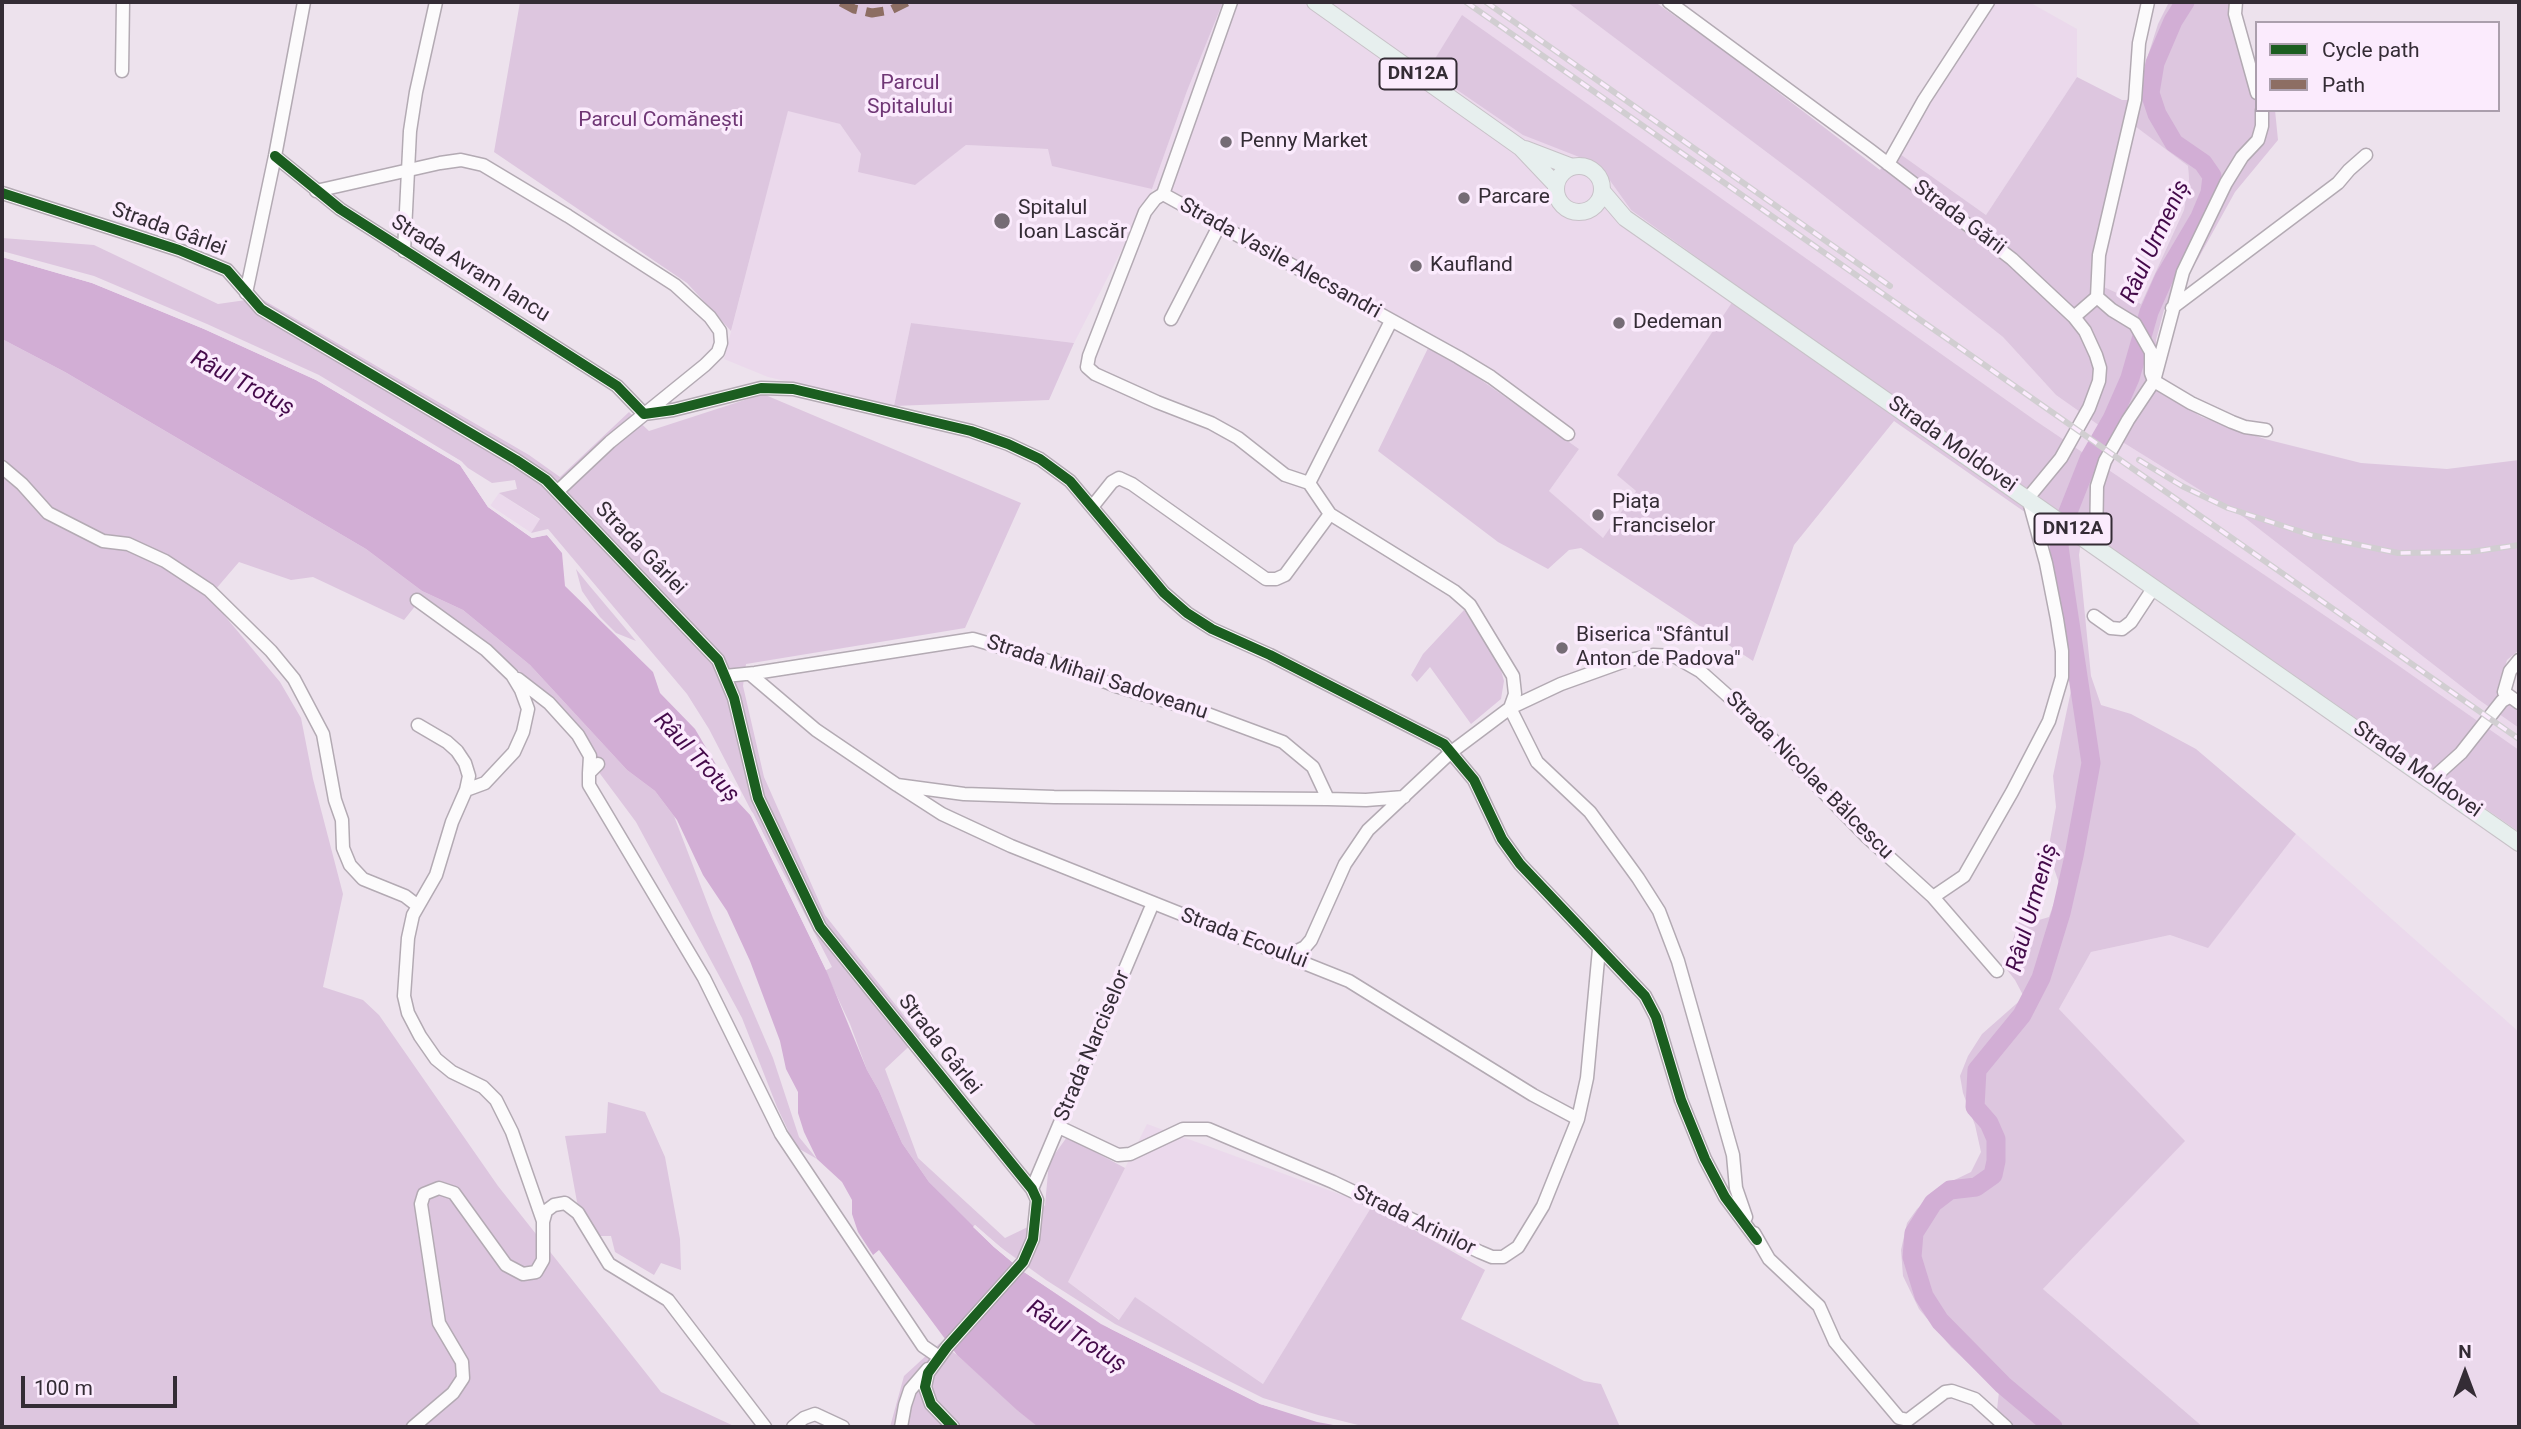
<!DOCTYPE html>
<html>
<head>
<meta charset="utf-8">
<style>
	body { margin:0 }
	#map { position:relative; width:2521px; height:1429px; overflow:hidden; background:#ede2ed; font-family:Roboto,sans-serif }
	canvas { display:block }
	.frame { position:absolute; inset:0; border:4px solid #342c35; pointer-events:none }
	.legend { position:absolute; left:2255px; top:21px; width:245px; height:91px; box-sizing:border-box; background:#fbebfd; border:2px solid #ab9fad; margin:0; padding:9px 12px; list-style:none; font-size:21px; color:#342c35 }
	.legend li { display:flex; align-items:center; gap:14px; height:35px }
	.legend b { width:35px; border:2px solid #ab9fad }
	.north { position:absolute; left:2430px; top:1338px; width:70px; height:70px; -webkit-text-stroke:5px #fbebfd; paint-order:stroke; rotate:0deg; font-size:19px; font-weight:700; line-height:28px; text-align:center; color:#342c35 }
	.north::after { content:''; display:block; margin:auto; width:24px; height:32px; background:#342c35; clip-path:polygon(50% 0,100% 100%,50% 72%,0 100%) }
	.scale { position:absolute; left:21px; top:1376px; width:156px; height:32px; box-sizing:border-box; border:4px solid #342c35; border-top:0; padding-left:9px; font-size:21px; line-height:24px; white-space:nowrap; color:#342c35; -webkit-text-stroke:5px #fbebfd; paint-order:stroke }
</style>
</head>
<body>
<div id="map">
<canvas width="2521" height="1429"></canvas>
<div class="frame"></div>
<ul class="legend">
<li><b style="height:9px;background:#1b5e20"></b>Cycle path</li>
<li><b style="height:9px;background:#8d6e63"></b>Path</li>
</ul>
<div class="north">N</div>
<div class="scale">100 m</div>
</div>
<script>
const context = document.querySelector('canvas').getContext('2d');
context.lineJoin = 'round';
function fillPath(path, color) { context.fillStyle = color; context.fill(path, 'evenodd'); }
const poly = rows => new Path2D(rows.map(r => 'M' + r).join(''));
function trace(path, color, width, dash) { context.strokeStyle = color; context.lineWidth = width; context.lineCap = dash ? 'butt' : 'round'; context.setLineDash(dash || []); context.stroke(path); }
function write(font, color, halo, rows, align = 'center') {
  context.font = font + ' Roboto,sans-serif'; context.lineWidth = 7; context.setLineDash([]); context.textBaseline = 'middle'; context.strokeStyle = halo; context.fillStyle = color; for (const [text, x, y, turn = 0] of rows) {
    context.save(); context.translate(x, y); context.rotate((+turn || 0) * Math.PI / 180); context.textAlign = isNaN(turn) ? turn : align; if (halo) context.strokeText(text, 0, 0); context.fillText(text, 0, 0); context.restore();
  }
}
fillPath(poly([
	[1223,2,1567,2,1809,184,2003,337,2056,395,2124,443,2245,518,2479,700,2519,728,2519,750,2382,654,2036,421,1463,16,1428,70,1572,153,1592,162,1606,175,1631,210,1742,289,1618,475,1636,491,1603,539,1549,491,1579,449,1430,344,1153,189,1074,343,911,323,894,406,768,377,724,359,788,110,840,124,861,154,914,185,966,145,1049,149,1152,189,1187,91],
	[1991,2,2029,2,2077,29,2077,77,1986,215,1893,149],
	[2131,122,2188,166,2189,179,2184,210,2141,304,2091,281],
	[499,493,540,520,531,533,490,506],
	[2296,834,2519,1032,2519,1427,2203,1427,2043,1289,2184,1141,2059,1009,2091,952,2170,935,2208,947],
	[1147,1124,1372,1206,1263,1384,1136,1298,1120,1320,1068,1282]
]), '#ebd9ec');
fillPath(poly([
	[520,2,1223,2,1187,91,1152,189,1052,166,1048,149,966,145,915,185,858,172,861,154,840,124,788,111,731,331,687,283,494,152],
	[1567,2,1655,2,1715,44,1880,170,1893,149,1986,215,2077,77,2122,100,2134,100,2158,24,2169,2,2241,2,2236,43,2257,74,2257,110,2275,110,2278,140,2235,192,2198,259,2164,310,2156,340,2162,394,2202,417,2265,439,2361,463,2447,469,2519,460,2519,650,2507,660,2498,692,2519,707,2519,728,2479,700,2245,518,2124,443,2056,395,2003,337,1809,184],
	[2131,123,2188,166,2189,179,2184,210,2141,304,2091,281],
	[1462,15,2036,421,2382,654,2519,750,2519,832,2083,528,2079,555,2091,676,2101,705,2131,714,2196,749,2296,834,2208,948,2170,935,2091,952,2059,1009,2185,1141,2043,1289,2203,1427,1995,1427,1999,1392,1951,1347,1919,1309,1903,1276,1901,1250,1907,1223,1917,1209,1944,1185,1971,1172,1981,1152,1975,1125,1963,1093,1960,1076,1968,1056,1982,1034,2024,997,2015,980,2004,966,2022,913,2039,920,2049,917,2060,886,2048,851,2056,807,2053,776,2072,686,2052,531,1894,421,1794,545,1753,661,1581,548,1569,550,1548,569,1498,542,1378,451,1430,344,1579,449,1549,491,1603,538,1636,491,1617,475,1741,289,1631,210,1606,175,1592,162,1523,135,1428,70],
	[2,238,94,245,218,304,260,298,529,455,560,477,629,412,649,431,763,394,1021,503,965,628,746,664,743,686,764,777,825,915,920,1036,885,1069,918,1158,1005,1238,1030,1226,1045,1205,1049,1162,1067,1137,1125,1168,1068,1282,1119,1320,1135,1297,1263,1384,1372,1206,1485,1270,1461,1319,1584,1381,1601,1384,1620,1427,1366,1427,1318,1415,1263,1398,1115,1324,1046,1280,996,1244,975,1225,973,1227,929,1182,902,1143,879,1091,867,1070,850,1024,827,975,826,970,832,967,709,729,687,694,548,529,531,533,540,519,499,493,517,489,515,480,492,483,468,468,461,461,319,375,207,324,94,276,2,251],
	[911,323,1074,343,1049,400,894,406],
	[2,339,65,372,366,549,422,591,463,610,530,665,627,770,655,791,674,816,713,918,773,1058,799,1137,817,1159,796,1147,777,1107,742,1018,636,822,566,728,519,671,465,626,416,605,404,620,313,577,291,580,239,562,209,597,280,682,301,718,313,779,343,894,323,987,363,1000,379,1015,498,1186,661,1392,736,1427,2,1427],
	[576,569,588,584,636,641,616,633,600,617,582,591],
	[1464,610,1488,646,1501,670,1504,681,1501,699,1471,724,1430,667,1417,682,1411,675,1423,654],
	[608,1102,645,1112,665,1157,680,1239,681,1270,661,1263,654,1275,615,1252,611,1236,596,1236,577,1202,565,1136,606,1133],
	[940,1343,957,1355,1038,1427,890,1427,904,1376]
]), '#ddc6df');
fillPath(poly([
	[2,257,92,283,204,329,316,380,460,465,488,507,532,538,547,535,562,553,565,586,653,672,660,693,695,729,738,802,752,817,826,970,867,1070,879,1091,902,1143,929,1182,994,1247,1024,1272,1101,1324,1260,1404,1342,1427,1038,1427,1017,1410,957,1355,879,1250,873,1255,858,1232,852,1214,852,1200,842,1182,817,1159,804,1132,798,1113,798,1092,786,1069,780,1041,750,961,727,911,703,875,677,820,655,791,627,770,530,665,463,610,422,591,366,549,65,372,2,339]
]), '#d2aed5');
fillPath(poly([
	[2,253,94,279,206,326,317,377,462,462,491,506,533,534,549,532,565,551,566,557,547,535,532,538,488,507,460,465,316,380,204,329,92,283,2,257],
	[746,806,753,813,830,968,826,970],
	[975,1225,1026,1269,1113,1326,1261,1400,1343,1424,1345,1427,1317,1422,1260,1404,1111,1329,1024,1272,994,1247,973,1227]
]), '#ede2ed');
trace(poly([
	[2066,517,2089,459,2112,419,2130,378,2149,312,2164,278,2200,217,2210,193,2212,176,2203,163,2174,143,2157,114,2150,93,2155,63,2173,21,2185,2],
	[2053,1427,2003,1385,1940,1321,1924,1296,1912,1257,1914,1233,1933,1203,1950,1190,1976,1187,1993,1175,1996,1161,1996,1139,1989,1123,1975,1107,1977,1070,2022,1015,2041,978,2061,913,2074,856,2091,763,2065,590,2059,546,2063,530]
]), '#d2aed5', 19);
const minor = poly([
	[1231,2,1163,194,1458,357,1491,377,1568,434],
	[1669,2,1870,150,2012,259,2074,317,2085,331,2096,355,2100,368,2099,381,2089,408,2061,458,2028,498,2046,563,2057,619,2062,651,2062,677,2049,721,2012,792,1964,876,1933,897],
	[2236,2,2235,14,2257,93],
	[122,71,123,2],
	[275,156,340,209,617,386,644,414,673,410,761,388,793,389,971,431,1008,444,1040,459,1070,481,1164,593,1187,613,1212,629,1270,655,1444,744,1474,780,1502,839,1520,864,1645,996,1656,1017,1681,1100,1705,1159,1725,1197,1757,1240],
	[1888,164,1924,100,1988,2],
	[316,191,440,163,461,160,483,165,568,216,675,285,710,317,720,331,721,343,718,352,705,365,610,442,558,491],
	[2,193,179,250,227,270,261,309,516,460,546,480,718,660,734,698,758,798,820,927,1032,1189,1037,1200,1033,1239,1023,1262,947,1347,928,1373,925,1387,931,1404,953,1427],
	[1163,194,1155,199,1145,212,1089,356,1087,367,1095,374,1157,402,1211,423,1238,438,1285,475,1309,483],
	[404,251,410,131,416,92,436,2],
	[246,293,275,156,304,2],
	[2097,297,2112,310,2135,324,2151,352,2151,373,2154,381,2191,403,2232,422,2245,427,2266,430],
	[2172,308,2338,183,2349,170,2366,155],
	[2074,317,2097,297,2099,255,2135,100,2139,43,2148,2],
	[1171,319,1219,226],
	[1391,321,1309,483,1330,514,1454,591,1470,605,1513,676,1515,694,1510,708],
	[2,467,22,484,48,513,103,541,128,544,165,561,209,590,271,651,294,679,323,734,335,800,342,820,343,848,350,865,363,879,405,896,418,906],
	[1092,507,1112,482,1119,478,1132,484,1266,579,1276,579,1285,575,1330,514],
	[2096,546,2097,486,2105,461,2128,420,2154,381,2183,272,2226,183,2242,157,2258,140,2262,126,2262,110],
	[417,600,486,650,512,675,521,690,528,709,523,732,514,752,485,783,466,790],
	[2094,616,2111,628,2122,629,2131,622,2154,587],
	[2519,660,2510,671,2504,692,2519,703],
	[750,674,816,730,897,785,964,794,1054,797,1328,799],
	[725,676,755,673,973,639,1066,666,1116,686,1205,713,1283,742,1313,767,1328,799,1366,800,1404,797],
	[518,679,549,703,578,735,590,756,589,773],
	[1510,708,1537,762,1590,812,1638,878,1659,911,1678,961,1733,1155,1736,1188,1746,1217],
	[418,725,447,742,457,751,465,763,469,776,466,790,452,822,436,875,413,915,408,938,404,996,408,1013,420,1036,436,1059,452,1072,483,1087,496,1100,512,1132,543,1221],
	[598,764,589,773,589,785,704,978,781,1134,923,1346,939,1357],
	[2431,780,2461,753,2502,701,2509,697],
	[897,785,942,814,1011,846,1349,981,1533,1095,1578,1119],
	[1287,956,1305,947,1311,940,1345,864,1368,830,1450,753,1510,708,1561,684,1625,661,1653,655,1674,656,1700,671,1746,712,1867,837,1933,897,1997,971],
	[1059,1127,1118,1155,1130,1154,1183,1129,1208,1129,1333,1182,1480,1252,1492,1257,1503,1257,1518,1247,1543,1206,1578,1119,1587,1078,1599,949],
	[1032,1189,1153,903],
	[1754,1233,1769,1259,1819,1306,1835,1342,1899,1418,1908,1420,1945,1392,1952,1391,1975,1399,2006,1427],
	[413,1427,453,1393,463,1378,462,1362,439,1323,421,1204,424,1194,439,1188,454,1193,506,1265,523,1274,536,1272,543,1260,543,1222,546,1211,554,1205,565,1203,578,1213,609,1264,668,1300,765,1427],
	[793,1427,804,1418,815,1414,843,1427],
	[901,1427,905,1405,910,1390,928,1369]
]);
const major = poly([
	[1315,2,1521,148,1556,185],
	[1525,149,1572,167],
	'1556 189a23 23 0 1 1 46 0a23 23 0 1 1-46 0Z',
	[1602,191,1625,218,2519,843]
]);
trace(minor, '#b3aab3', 15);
trace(major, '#c8c2c8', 18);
trace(minor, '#fcfbfc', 12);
trace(major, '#e7efee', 16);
const rail = poly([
	[1466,2,2519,739],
	[1486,2,1890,286],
	[2139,460,2182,486,2228,508,2311,535,2398,553,2470,552,2519,545]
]);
trace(rail, '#d1ced1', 6);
trace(rail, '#fbebfd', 3.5, [10]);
trace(poly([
	[841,2,854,9,872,13,891,10,907,2]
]), '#8d6e63', 9, [18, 9]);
trace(poly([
	[275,156,340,209,617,386,644,414,673,410,761,388,793,389,971,431,1008,444,1040,459,1070,481,1164,593,1187,613,1212,629,1270,655,1444,744,1474,780,1502,839,1520,864,1645,996,1656,1017,1681,1100,1705,1159,1725,1197,1757,1240],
	[2,193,179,250,227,270,261,309,516,460,546,480,718,660,734,698,758,798,820,927,1032,1189,1037,1200,1033,1239,1023,1262,947,1347,928,1373,925,1387,931,1404,953,1427]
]), '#1b5e20', 10);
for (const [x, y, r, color] of [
	[1226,142,7,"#756c75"],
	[1464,198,7,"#756c75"],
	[1002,221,9,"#756c75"],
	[1416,266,7,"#756c75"],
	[1619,323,7,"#756c75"],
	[1598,515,7,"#756c75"],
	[1562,648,7,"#756c75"]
]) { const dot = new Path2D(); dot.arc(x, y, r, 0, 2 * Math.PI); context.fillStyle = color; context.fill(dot); trace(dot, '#fbebfd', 2.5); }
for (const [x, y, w] of [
	[1418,74,77],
	[2073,529,77]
]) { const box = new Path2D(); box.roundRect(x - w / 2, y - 15.5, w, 31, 5); context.fillStyle = '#fbebfd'; context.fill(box); trace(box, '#342c35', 2); }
write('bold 19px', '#342c35', null, [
	["DN12A",1418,74],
	["DN12A",2073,529]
]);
write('21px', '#6f3675', '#fbebfd', [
	["Parcul",910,84],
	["Spitalului",910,108],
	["Parcul Comănești",661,121]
]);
write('21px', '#342c35', '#fbebfd', [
	["Penny Market",1240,142],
	["Parcare",1478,198],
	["Spitalul",1018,209],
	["Ioan Lascăr",1018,233],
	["Kaufland",1430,266],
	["Dedeman",1633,323],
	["Piața",1612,503],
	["Franciselor",1612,527],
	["Biserica \"Sfântul",1576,636],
	["Anton de Padova\"",1576,660]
], 'left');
write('21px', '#342c35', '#fbebfd', [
	["Strada Gării",1959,218,37],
	["Strada Gârlei",169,230,20],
	["Strada Vasile Alecsandri",1280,259,29],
	["Strada Avram Iancu",470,269,32],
	["Strada Moldovei",1952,445,35],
	["Strada Gârlei",640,549,46],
	["Strada Mihail Sadoveanu",1097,678,18],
	["Strada Moldovei",2417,770,35],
	["Strada Nicolae Bălcescu",1809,776,45],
	["Strada Ecoului",1244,939,21],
	["Strada Gârlei",939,1045,52],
	["Strada Narciselor",1093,1046,-67],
	["Strada Arinilor",1414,1221,26]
]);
write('italic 23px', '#440a4a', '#fbebfd', [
	["Râul Urmeniș",2156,242,-65],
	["Râul Trotuș",242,384,28],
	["Râul Trotuș",696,758,47],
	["Râul Urmeniș",2033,908,-74],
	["Râul Trotuș",1076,1337,33]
]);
</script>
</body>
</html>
